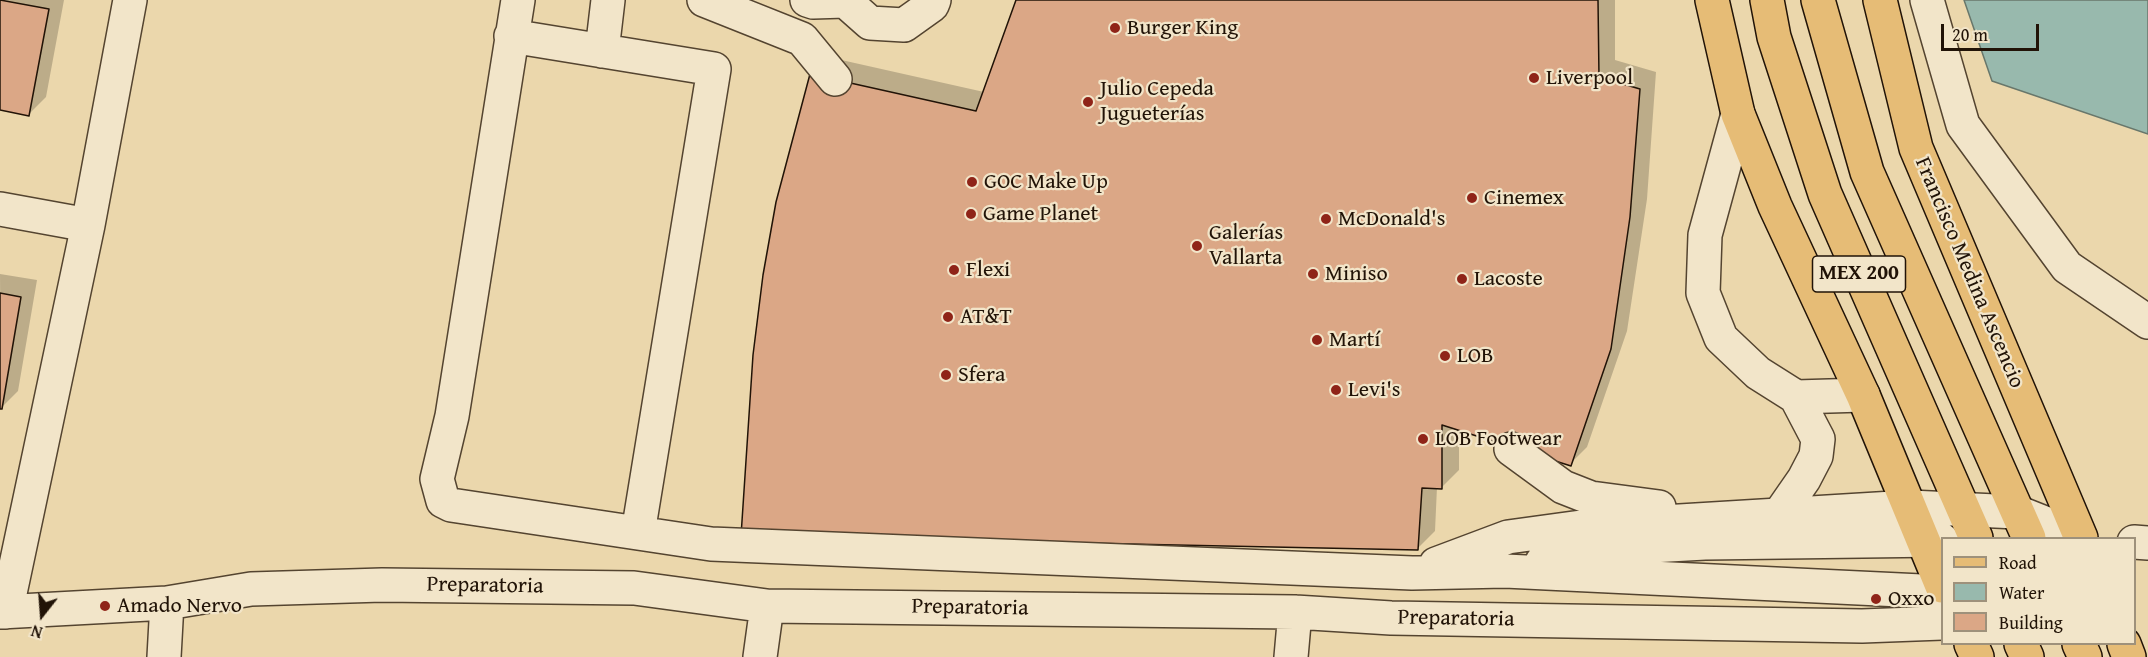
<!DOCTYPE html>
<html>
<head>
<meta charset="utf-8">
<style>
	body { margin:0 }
	#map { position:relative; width:2148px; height:657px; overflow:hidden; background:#ebd7ac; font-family:"Gentium Book Plus",serif }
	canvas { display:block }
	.legend { position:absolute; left:1941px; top:537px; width:195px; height:108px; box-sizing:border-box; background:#f2e5c9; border:2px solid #9e917b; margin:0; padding:8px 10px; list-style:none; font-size:18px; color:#211307 }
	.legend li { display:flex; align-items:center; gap:12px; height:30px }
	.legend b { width:30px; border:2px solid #9e917b }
	.north { position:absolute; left:12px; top:585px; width:60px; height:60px; -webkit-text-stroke:4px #f2e5c9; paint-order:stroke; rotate:197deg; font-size:16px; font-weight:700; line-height:24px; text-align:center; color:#211307 }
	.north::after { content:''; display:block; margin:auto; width:21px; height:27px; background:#211307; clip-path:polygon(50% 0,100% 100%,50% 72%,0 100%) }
	.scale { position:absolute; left:1941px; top:24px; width:98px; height:27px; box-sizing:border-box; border:3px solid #211307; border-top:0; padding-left:8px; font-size:18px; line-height:21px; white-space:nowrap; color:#211307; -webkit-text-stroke:4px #f2e5c9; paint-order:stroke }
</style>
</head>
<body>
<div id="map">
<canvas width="2148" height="657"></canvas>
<ul class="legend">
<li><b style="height:8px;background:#e6bc76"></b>Road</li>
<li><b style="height:16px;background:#98b9ad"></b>Water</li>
<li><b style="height:16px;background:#dba786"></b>Building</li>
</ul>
<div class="north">N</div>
<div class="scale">20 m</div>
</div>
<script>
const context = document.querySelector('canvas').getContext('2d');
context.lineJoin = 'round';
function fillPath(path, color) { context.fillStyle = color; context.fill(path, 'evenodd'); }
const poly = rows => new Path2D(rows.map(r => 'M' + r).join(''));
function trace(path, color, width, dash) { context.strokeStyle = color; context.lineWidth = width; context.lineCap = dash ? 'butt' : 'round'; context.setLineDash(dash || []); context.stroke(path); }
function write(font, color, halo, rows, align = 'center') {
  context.font = font + ' "Gentium Book Plus",serif'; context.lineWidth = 4.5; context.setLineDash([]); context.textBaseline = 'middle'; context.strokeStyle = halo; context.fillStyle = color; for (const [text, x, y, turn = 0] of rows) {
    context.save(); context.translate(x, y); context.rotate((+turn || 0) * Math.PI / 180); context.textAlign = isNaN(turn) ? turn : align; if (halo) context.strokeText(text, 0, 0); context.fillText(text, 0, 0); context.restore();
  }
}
const water = poly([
	[1964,0,2148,0,2148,134,1992,81,1964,0]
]);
fillPath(water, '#98b9ad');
trace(water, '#68776b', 1.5);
fillPath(poly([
	[0,0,64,0,46,97,29,114,0,109],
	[1017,0,1615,0,1615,60,1656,72,1647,199,1627,331,1587,447,1570,464,1459,429,1459,470,1442,487,1437,487,1435,531,1418,548,765,276,828,57,984,92],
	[0,274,37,280,18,391,1,408]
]), '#0003');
const building = poly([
	[0,0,49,9,29,116,0,110,0,0],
	[1016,0,1598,0,1599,77,1640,89,1630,217,1611,349,1571,466,1442,425,1442,489,1422,488,1418,550,741,536,753,355,763,275,776,202,810,74,976,111,1016,0],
	[0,293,21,297,2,409,0,409,0,293]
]);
fillPath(building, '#dba786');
trace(building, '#211307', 1.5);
const minor = poly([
	[518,0,452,416,437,479,443,501,451,505,711,544,1412,573,1505,571,1942,592],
	[704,0,802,39,835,79],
	[807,0,813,2,845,1],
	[844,0,870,23,904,25,932,5,934,0],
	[1927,0,1963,125,2067,267,2148,322],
	[511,36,714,69,638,533],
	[602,51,608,0],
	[1738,114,1705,235,1703,293,1721,338,1758,373,1796,397,1863,395],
	[0,209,88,225],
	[1511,449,1563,487,1591,498,1659,507],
	[1779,515,1804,479,1816,456,1818,439,1796,397],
	[2134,542,2148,543],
	[1542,562,1596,549,1705,543,1942,540],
	[1436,564,1508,537,1581,527,1910,507,2017,512,2080,537],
	[0,612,167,603,251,589,382,585,634,588,767,606,1295,612,1391,618,1862,626,1942,623],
	[6,612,88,225,130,0],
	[164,657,167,603],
	[760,657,767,606],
	[1291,657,1295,612]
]);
const major = poly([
	[1712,0,1738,114,1775,206,1863,395,1942,586],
	[1880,0,1916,148,2081,538],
	[1971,644,1977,657],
	[2124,644,2129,657]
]);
const highway = poly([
	[1767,0,1774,37,1825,194,1976,538],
	[1818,0,1867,172,2029,538],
	[2021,644,2027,657],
	[2079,644,2085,657]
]);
trace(minor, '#544430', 36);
trace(major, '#211307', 36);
trace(highway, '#211307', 36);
trace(minor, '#f2e5c9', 33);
trace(major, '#e6bc76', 33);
trace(highway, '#e6bc76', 33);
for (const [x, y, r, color] of [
	[1115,28,6,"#8f2418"],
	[1534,78,6,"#8f2418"],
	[1088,102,6,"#8f2418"],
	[972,182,6,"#8f2418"],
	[1472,198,6,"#8f2418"],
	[971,214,6,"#8f2418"],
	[1326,219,6,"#8f2418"],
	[1197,246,6,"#8f2418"],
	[954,270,6,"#8f2418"],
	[1313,274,6,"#8f2418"],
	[1462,279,6,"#8f2418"],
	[948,317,6,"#8f2418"],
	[1317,340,6,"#8f2418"],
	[1445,356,6,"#8f2418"],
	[946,375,6,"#8f2418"],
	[1336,390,6,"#8f2418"],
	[1423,439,6,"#8f2418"],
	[1876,599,6,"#8f2418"],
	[105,606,6,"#8f2418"]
]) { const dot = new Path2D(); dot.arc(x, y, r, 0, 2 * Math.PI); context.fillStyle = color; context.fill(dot); trace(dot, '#f2e5c9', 2); }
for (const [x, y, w] of [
	[1859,274,93]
]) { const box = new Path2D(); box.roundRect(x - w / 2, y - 18, w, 36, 4.5); context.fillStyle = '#f2e5c9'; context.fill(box); trace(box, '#211307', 1.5); }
write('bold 21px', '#211307', null, [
	["MEX 200",1859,274]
]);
write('22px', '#211307', '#f2e5c9', [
	["Burger King",1127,28],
	["Liverpool",1546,78],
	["Julio Cepeda",1100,89],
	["Jugueterías",1100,114],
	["GOC Make Up",984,182],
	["Cinemex",1484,198],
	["Game Planet",983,214],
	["McDonald's",1338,219],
	["Galerías",1209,233],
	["Vallarta",1209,258],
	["Flexi",966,270],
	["Miniso",1325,274],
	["Lacoste",1474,279],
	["AT&T",960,317],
	["Martí",1329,340],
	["LOB",1457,356],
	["Sfera",958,375],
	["Levi's",1348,390],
	["LOB Footwear",1435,439],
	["Oxxo",1888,599],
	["Amado Nervo",117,606]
], 'left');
write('22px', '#211307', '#f2e5c9', [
	["Francisco Medina Ascencio",1969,273,67],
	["Preparatoria",485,586,1],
	["Preparatoria",970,608,1],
	["Preparatoria",1456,619,1]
]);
</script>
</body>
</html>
